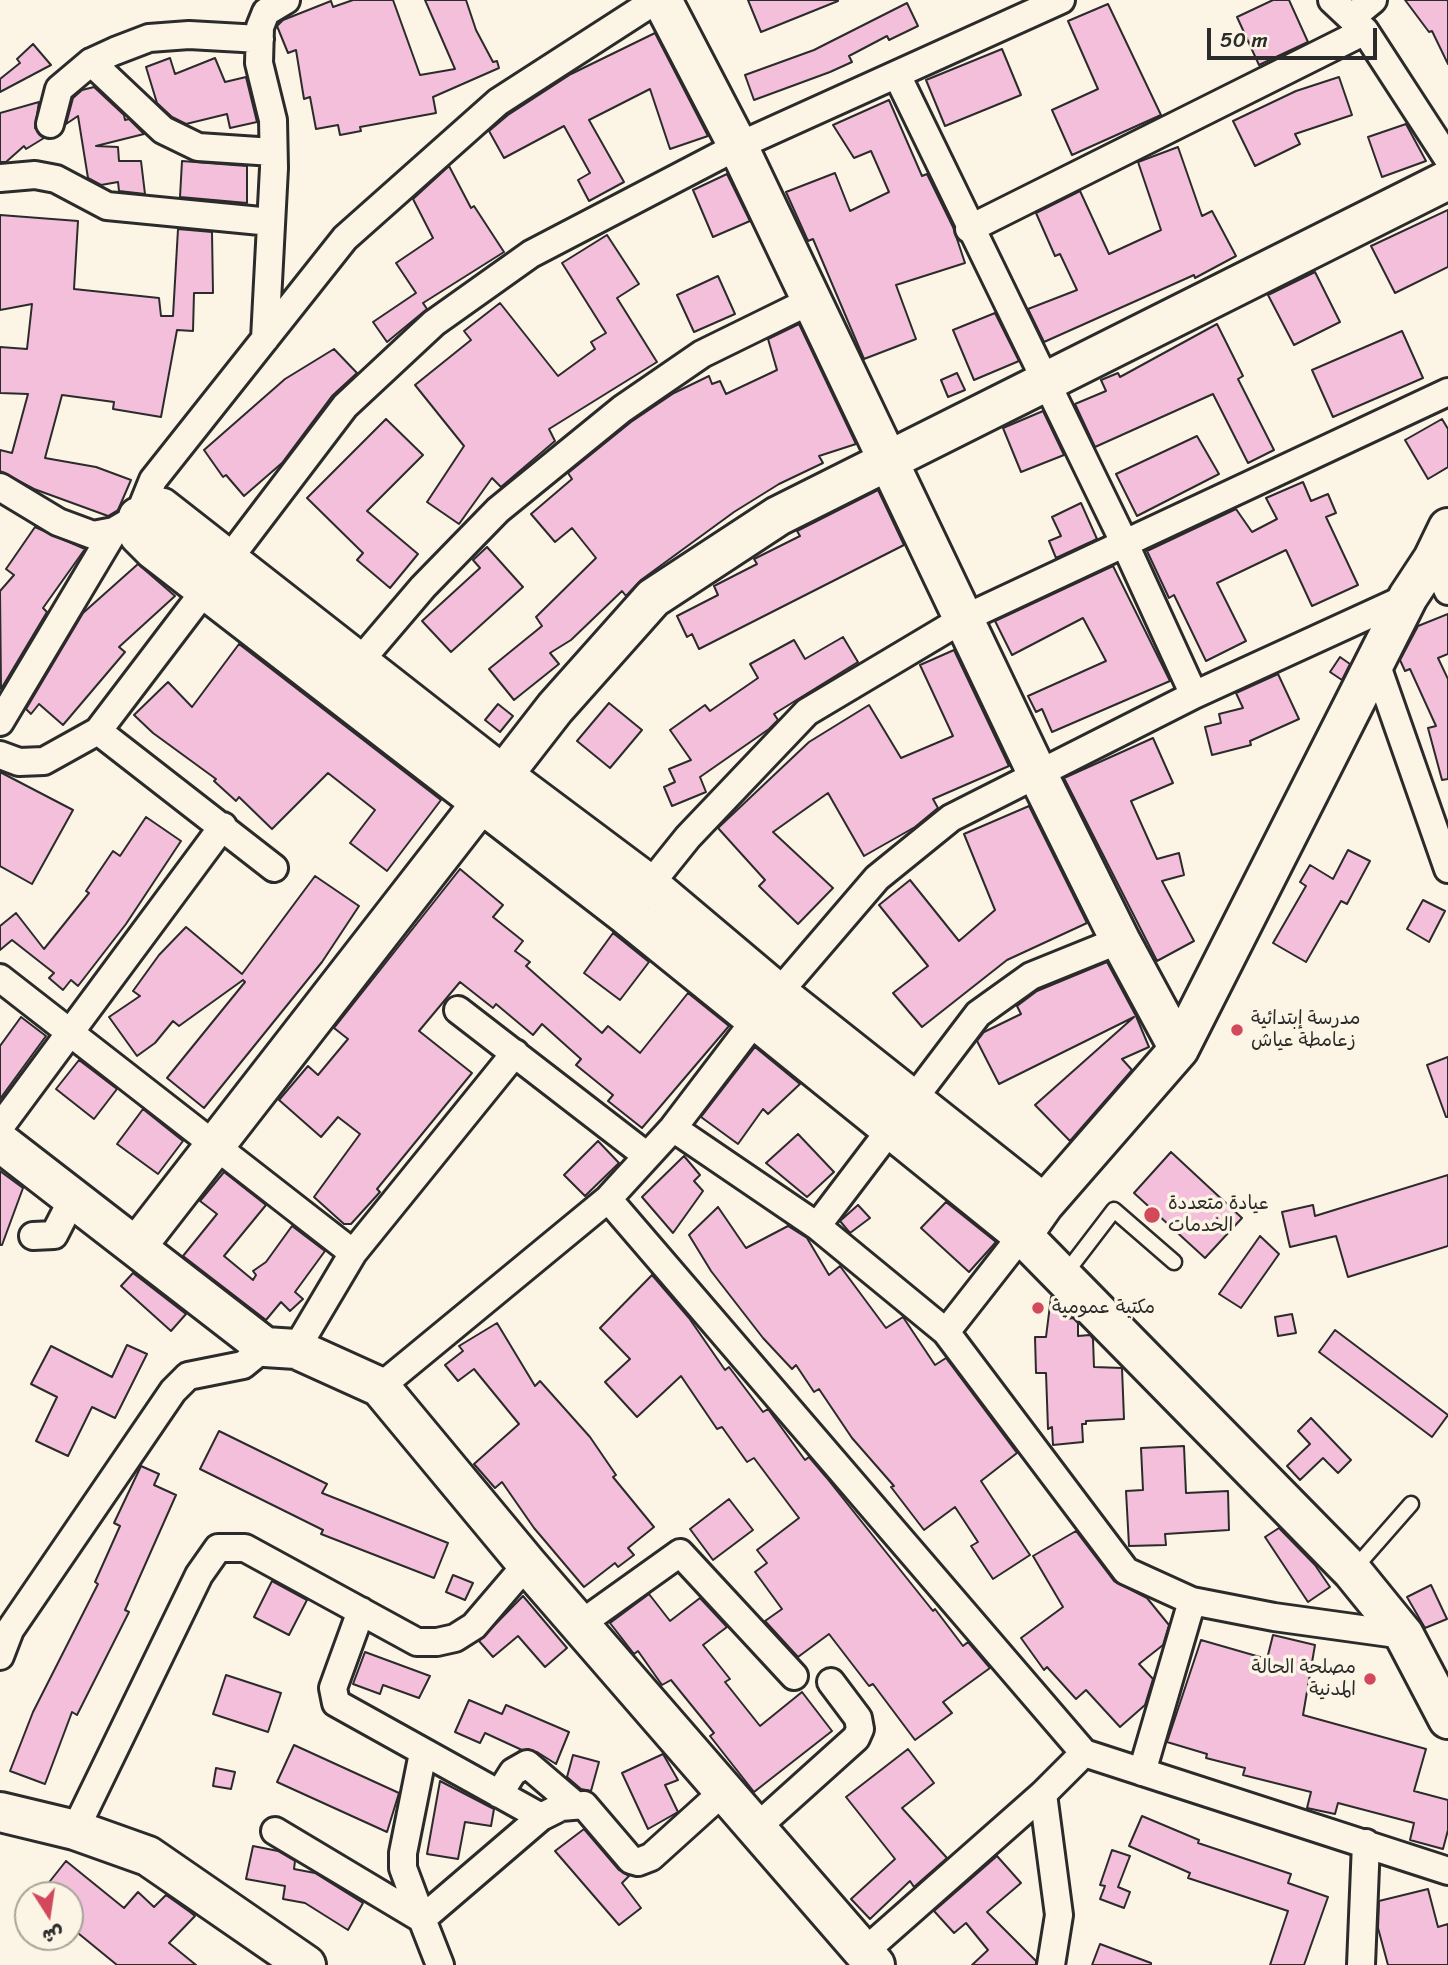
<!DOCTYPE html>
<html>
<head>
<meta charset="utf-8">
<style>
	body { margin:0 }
	#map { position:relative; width:1448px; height:1965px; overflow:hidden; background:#fcf5e5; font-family:Sriracha,"Playpen Sans Arabic",sans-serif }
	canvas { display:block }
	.north { position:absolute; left:14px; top:1881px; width:70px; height:70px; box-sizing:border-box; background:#fcf5e5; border:2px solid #a8a49b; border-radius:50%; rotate:168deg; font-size:19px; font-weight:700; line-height:28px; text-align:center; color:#2b2b2b }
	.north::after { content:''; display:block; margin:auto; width:24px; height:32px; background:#d1495b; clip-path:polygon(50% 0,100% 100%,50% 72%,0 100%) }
	.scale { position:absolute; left:1207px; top:28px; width:170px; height:32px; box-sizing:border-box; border:4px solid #2b2b2b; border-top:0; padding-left:9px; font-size:21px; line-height:24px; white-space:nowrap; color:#2b2b2b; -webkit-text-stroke:5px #fcf5e5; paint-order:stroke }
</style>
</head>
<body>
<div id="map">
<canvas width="1448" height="1965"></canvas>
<div class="north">ش</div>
<div class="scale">50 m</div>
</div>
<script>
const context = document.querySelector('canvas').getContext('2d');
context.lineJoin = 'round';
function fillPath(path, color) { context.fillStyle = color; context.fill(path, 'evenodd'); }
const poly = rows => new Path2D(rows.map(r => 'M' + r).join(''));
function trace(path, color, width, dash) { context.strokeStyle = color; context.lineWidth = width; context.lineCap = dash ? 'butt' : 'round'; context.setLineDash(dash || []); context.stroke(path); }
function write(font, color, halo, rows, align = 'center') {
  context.font = font + ' Sriracha,"Playpen Sans Arabic",sans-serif'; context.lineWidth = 7; context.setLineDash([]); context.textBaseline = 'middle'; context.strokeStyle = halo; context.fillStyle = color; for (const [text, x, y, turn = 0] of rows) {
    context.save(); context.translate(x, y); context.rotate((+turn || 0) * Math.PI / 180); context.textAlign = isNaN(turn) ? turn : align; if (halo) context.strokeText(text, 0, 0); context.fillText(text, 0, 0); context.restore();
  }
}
const building = poly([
	[353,0,393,0,420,75,455,69,425,0,466,0,476,30,493,62,497,61,499,68,433,97,436,113,360,127,361,131,340,135,338,125,316,129,310,97,304,99,296,50,288,53,277,26,283,20,331,1,333,7,353,0],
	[748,0,838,0,838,1,761,32,748,0],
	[1273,0,1289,0,1308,42,1259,65,1237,17,1273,0],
	[1405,0,1448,0,1448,64,1432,31,1429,32,1405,0],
	[907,3,918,26,889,40,887,36,849,56,852,62,830,72,754,100,745,75,814,50,907,3],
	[1108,4,1161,115,1072,155,1052,110,1098,89,1068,21,1108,4],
	[655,33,708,136,670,149,650,89,589,120,624,182,589,201,578,180,590,173,564,126,504,158,489,131,508,115,571,74,655,33],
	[33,44,51,65,0,92,0,79,20,63,17,59,33,44],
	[1002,49,1021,95,945,126,926,80,1002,49],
	[170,58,175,74,215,58,225,82,246,77,257,122,230,128,227,114,186,124,172,117,157,103,146,67,170,58],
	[1339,77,1352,115,1295,134,1300,144,1255,166,1233,121,1296,91,1339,77],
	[94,87,124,115,125,120,129,119,144,134,96,146,118,147,119,161,141,161,145,194,119,191,118,182,101,185,88,178,78,116,66,124,73,98,82,90,94,87],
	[889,100,922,176,927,174,953,227,965,263,896,285,916,339,864,359,813,239,808,241,786,192,835,173,850,211,889,192,871,151,854,158,833,125,889,100],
	[39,102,35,128,44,138,26,149,24,146,6,162,0,162,0,113,39,102],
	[1406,124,1426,161,1382,177,1368,137,1406,124],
	[1178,147,1202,216,1212,211,1236,256,1195,278,1194,275,1044,342,1028,309,1077,290,1060,254,1055,256,1036,213,1080,191,1109,254,1161,230,1138,162,1178,147],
	[182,161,247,166,247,203,180,197,182,161],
	[449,166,471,208,474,206,504,252,423,303,427,309,387,342,373,322,416,293,396,263,433,238,413,199,449,166],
	[727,174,750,221,713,237,693,190,727,174],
	[1448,210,1448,267,1395,293,1371,246,1448,210],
	[0,215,78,221,74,289,159,298,161,316,173,316,178,229,212,232,213,293,194,293,193,331,177,330,161,417,113,409,114,402,62,395,45,458,96,467,131,480,118,510,108,516,34,489,0,471,0,450,12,453,28,394,0,393,0,347,27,349,32,304,0,310,0,215],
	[607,235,639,284,617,298,657,362,549,429,555,441,501,487,492,478,459,524,427,502,464,446,415,385,471,340,464,331,500,303,558,376,595,349,591,342,606,333,562,263,607,235],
	[1315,272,1340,322,1294,345,1268,295,1315,272],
	[718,276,735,314,694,332,677,295,718,276],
	[995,313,1019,361,974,380,953,330,995,313],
	[799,324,856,444,819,456,823,463,779,484,734,512,641,580,626,596,622,591,571,640,550,653,559,664,514,700,489,669,542,626,536,617,596,558,572,528,555,542,531,514,572,479,568,473,631,422,674,393,709,376,712,384,720,381,726,394,777,370,768,339,799,324],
	[1217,324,1243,376,1238,379,1274,450,1248,463,1213,394,1095,447,1075,404,1106,391,1101,380,1118,373,1120,377,1217,324],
	[1402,331,1423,378,1333,417,1312,370,1402,331],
	[334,349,357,373,332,396,282,463,244,496,226,475,223,477,204,450,285,379,334,349],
	[957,373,965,390,948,397,941,380,957,373],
	[1043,411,1064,455,1021,472,1003,428,1043,411],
	[386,419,423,455,367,511,418,554,390,588,357,560,363,553,307,498,386,419],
	[1442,419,1448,429,1448,467,1428,479,1405,440,1442,419],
	[1197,436,1219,474,1137,516,1116,474,1197,436],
	[1303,482,1311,501,1328,494,1336,513,1326,517,1358,585,1312,606,1286,550,1217,583,1246,641,1206,661,1174,595,1169,598,1147,551,1236,509,1252,532,1277,519,1266,498,1303,482],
	[878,490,904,545,699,649,692,634,687,637,677,616,718,595,714,586,757,564,754,559,800,536,797,531,878,490],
	[1081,503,1097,539,1056,558,1049,541,1061,536,1052,517,1081,503],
	[35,527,85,549,43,608,47,612,1,689,0,591,14,575,6,569,35,527],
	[487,547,523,587,451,652,422,621,480,568,473,560,487,547],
	[138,564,175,596,119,647,125,652,63,725,39,704,31,714,26,709,83,613,138,564],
	[1113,566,1170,681,1052,732,1042,709,1036,712,1028,696,1106,661,1083,618,1012,655,995,621,1113,566],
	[1448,614,1448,654,1438,658,1448,679,1448,779,1442,780,1428,728,1436,726,1410,669,1405,671,1400,660,1418,626,1448,614],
	[843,637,858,662,774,714,778,720,769,729,700,777,706,792,672,806,664,787,675,782,669,769,691,760,670,730,705,705,710,711,758,678,750,664,794,640,805,659,843,637],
	[239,644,441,800,387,871,350,843,375,810,328,773,272,829,239,797,236,801,214,781,216,779,153,733,134,715,168,682,192,707,239,644],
	[954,650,1009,766,933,799,938,808,915,827,864,856,828,793,773,832,833,888,798,924,759,886,765,880,718,828,809,742,869,705,901,758,953,736,920,665,954,650],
	[1340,657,1350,664,1342,680,1330,672,1340,657],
	[1278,674,1299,719,1250,741,1251,745,1212,755,1205,727,1221,723,1219,714,1243,708,1236,693,1278,674],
	[609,703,642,730,610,768,577,741,609,703],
	[498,704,513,716,500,732,485,720,498,704],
	[1153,738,1173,783,1131,801,1157,859,1179,853,1184,875,1162,881,1194,941,1157,961,1064,778,1153,738],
	[0,772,73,810,32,884,0,866,0,772],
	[1029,806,1087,923,1007,960,922,1027,893,993,928,966,879,905,910,880,959,941,995,910,964,834,1029,806],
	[146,817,181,841,126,924,78,986,71,980,63,990,49,978,54,973,12,940,0,950,0,926,16,913,44,949,89,893,86,891,113,851,120,856,146,817],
	[1348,850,1370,861,1347,904,1341,901,1306,962,1273,943,1306,886,1300,882,1310,865,1333,879,1348,850],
	[460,869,503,905,493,917,523,941,515,951,530,962,526,966,602,1033,608,1026,640,1053,688,993,729,1026,642,1128,608,1101,613,1095,576,1065,581,1059,542,1024,533,1035,496,1004,493,1008,460,982,419,1031,472,1073,377,1189,380,1192,351,1224,344,1224,314,1197,360,1134,338,1117,321,1137,279,1100,308,1066,318,1075,348,1039,334,1028,460,869],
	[315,876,359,906,322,962,204,1108,167,1078,245,982,243,980,179,1026,173,1021,155,1043,137,1056,109,1017,140,996,133,991,159,955,186,927,242,974,315,876],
	[1423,900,1445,911,1429,942,1407,929,1423,900],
	[613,933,649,962,620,1000,584,973,613,933],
	[1107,962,1136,1016,1149,1047,1122,1059,1132,1070,1070,1141,1035,1105,1134,1017,999,1084,977,1041,984,1032,1021,1014,1017,1006,1037,991,1107,962],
	[21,1017,46,1036,0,1099,0,1046,21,1017],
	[755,1047,800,1084,768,1114,763,1109,738,1144,701,1117,755,1047],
	[1448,1057,1448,1117,1446,1117,1427,1065,1448,1057],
	[79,1060,117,1089,94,1119,56,1089,79,1060],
	[143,1109,183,1141,158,1174,117,1144,143,1109],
	[798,1134,834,1172,807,1197,766,1163,798,1134],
	[598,1141,619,1163,585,1196,564,1175,598,1141],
	[1171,1152,1242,1218,1205,1258,1134,1193,1171,1152],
	[684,1156,700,1175,694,1181,703,1191,673,1233,642,1197,684,1156],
	[0,1171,23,1188,2,1245,0,1245,0,1171],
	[224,1172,266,1205,224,1256,253,1280,256,1275,253,1271,266,1262,292,1226,325,1251,295,1292,303,1299,290,1311,281,1302,266,1320,183,1256,217,1214,200,1201,224,1172],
	[1448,1175,1448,1246,1348,1277,1336,1236,1290,1247,1282,1212,1313,1205,1315,1216,1448,1175],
	[946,1202,996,1242,969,1272,921,1228,946,1202],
	[858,1205,870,1218,850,1233,840,1221,858,1205],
	[718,1207,746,1248,788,1226,807,1238,829,1275,840,1266,886,1328,903,1317,935,1365,946,1358,1017,1453,981,1481,1030,1555,993,1579,971,1546,978,1542,955,1507,924,1530,891,1487,894,1486,852,1438,819,1389,814,1392,796,1365,792,1369,763,1338,711,1271,689,1235,718,1207],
	[1260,1236,1279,1254,1241,1308,1219,1294,1260,1236],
	[133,1273,186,1314,171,1331,121,1286,133,1273],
	[652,1275,689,1318,725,1370,729,1367,763,1412,768,1409,805,1460,809,1457,826,1477,933,1611,935,1609,963,1646,968,1642,990,1668,943,1702,952,1713,915,1740,873,1684,869,1686,829,1634,798,1657,765,1621,782,1609,755,1572,767,1563,757,1550,799,1518,754,1458,747,1462,722,1427,717,1429,681,1376,637,1417,605,1382,630,1359,600,1328,652,1275],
	[1051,1297,1066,1311,1066,1319,1073,1318,1078,1323,1078,1336,1090,1335,1093,1339,1094,1367,1122,1368,1124,1419,1086,1421,1086,1424,1082,1424,1083,1442,1053,1445,1052,1427,1048,1429,1046,1373,1036,1373,1035,1337,1046,1337,1051,1297],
	[1292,1314,1296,1333,1278,1336,1275,1317,1292,1314],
	[497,1323,535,1386,540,1381,590,1437,616,1475,613,1477,654,1527,628,1548,634,1555,618,1567,615,1563,584,1587,534,1528,502,1482,495,1488,474,1464,519,1424,474,1369,458,1381,445,1365,463,1351,459,1346,497,1323],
	[1335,1330,1448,1415,1432,1437,1319,1352,1335,1330],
	[127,1345,147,1354,115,1418,92,1407,68,1456,36,1441,57,1397,31,1384,51,1346,112,1377,127,1345],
	[1311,1418,1351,1460,1338,1473,1323,1458,1300,1480,1287,1466,1310,1444,1298,1431,1311,1418],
	[219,1431,327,1484,322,1493,448,1543,434,1578,321,1534,323,1530,200,1469,219,1431],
	[1184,1446,1186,1493,1228,1491,1229,1530,1165,1534,1166,1545,1129,1546,1126,1491,1143,1490,1141,1448,1184,1446],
	[141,1466,159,1474,154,1485,176,1495,125,1610,129,1612,77,1715,72,1712,45,1784,10,1771,33,1712,98,1584,95,1582,120,1526,114,1523,141,1466],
	[729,1499,753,1530,713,1560,690,1529,729,1499],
	[1279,1528,1315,1565,1330,1587,1308,1602,1265,1537,1279,1528],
	[1076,1531,1114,1581,1147,1598,1169,1625,1163,1645,1139,1664,1153,1679,1145,1705,1120,1727,1086,1690,1076,1699,1047,1667,1044,1670,1021,1638,1063,1607,1033,1556,1076,1531],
	[453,1575,473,1583,465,1600,446,1592,453,1575],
	[272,1581,307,1600,289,1635,254,1617,272,1581],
	[1431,1585,1447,1619,1425,1628,1407,1597,1431,1585],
	[649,1594,670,1621,700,1598,727,1627,703,1645,730,1679,725,1682,760,1726,802,1692,832,1731,754,1792,710,1736,714,1733,671,1680,662,1685,638,1651,634,1654,610,1623,649,1594],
	[523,1596,567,1648,545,1667,518,1636,493,1657,479,1641,523,1596],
	[1273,1635,1315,1645,1303,1715,1426,1749,1414,1791,1448,1800,1448,1830,1443,1849,1410,1840,1414,1823,1338,1803,1335,1814,1307,1808,1311,1792,1243,1775,1245,1768,1206,1758,1207,1754,1167,1742,1201,1640,1267,1659,1273,1635],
	[365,1652,430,1676,419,1698,383,1685,380,1694,353,1684,365,1652],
	[226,1675,281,1693,268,1732,213,1714,226,1675],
	[469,1700,502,1714,506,1705,569,1732,556,1764,537,1752,522,1750,485,1733,480,1743,455,1732,469,1700],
	[294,1745,399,1793,387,1832,277,1782,294,1745],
	[908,1749,934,1783,902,1808,947,1858,914,1887,910,1881,870,1919,851,1899,895,1859,846,1797,908,1749],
	[663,1754,678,1780,665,1785,678,1812,648,1829,622,1773,663,1754],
	[573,1755,599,1762,591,1791,581,1789,567,1777,573,1755],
	[216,1768,235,1772,231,1789,213,1786,216,1768],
	[440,1781,494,1809,491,1826,465,1822,458,1859,427,1854,440,1781],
	[1142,1816,1199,1840,1198,1843,1291,1874,1288,1883,1328,1897,1304,1965,1270,1965,1288,1911,1188,1878,1190,1873,1129,1846,1142,1816],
	[584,1829,619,1870,629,1876,622,1883,641,1908,619,1925,555,1851,584,1829],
	[253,1846,278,1851,295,1861,294,1869,315,1873,363,1903,348,1930,305,1903,283,1899,285,1886,246,1879,253,1846],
	[1112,1850,1130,1856,1118,1887,1130,1892,1124,1908,1100,1899,1105,1886,1100,1885,1112,1850],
	[997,1856,1021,1883,987,1912,1036,1961,1036,1965,972,1965,988,1950,966,1923,954,1933,934,1911,997,1856],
	[66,1861,124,1908,138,1892,154,1907,166,1895,190,1912,195,1916,169,1943,196,1965,117,1965,73,1929,70,1895,39,1895,66,1861],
	[1428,1889,1438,1927,1448,1924,1448,1965,1388,1965,1378,1928,1379,1901,1428,1889],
	[1100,1944,1151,1963,1151,1965,1092,1965,1100,1944]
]);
fillPath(building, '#f3bfdb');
trace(building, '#2b2b2b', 2);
const lane = poly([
	[1065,1274,1114,1210,1174,1262],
	[1354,1569,1411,1504]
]);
const street = poly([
	[1332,0,1365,31,1448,159],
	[1351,18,1373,0],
	[91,62,163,130,198,147,273,152],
	[897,75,1124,542,1194,695],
	[50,124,59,89,91,62,115,51,149,38,189,35,260,39],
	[0,178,35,175,56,179,107,206,271,222],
	[969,229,1365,31],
	[265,339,274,168,273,120,259,63,260,27,266,12,286,0],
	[0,487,58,522,93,535,114,531,138,517,153,480,345,238,498,102,656,0],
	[1433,559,1448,591],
	[1376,663,1448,869],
	[348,675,423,587,498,510,622,409,702,354,810,301],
	[0,722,114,531],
	[98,731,274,868],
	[0,755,19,762,44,761,98,731,345,406,434,323,531,254,738,146,1061,0],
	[639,898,688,837,807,712,963,619,1448,392],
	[0,978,353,1253],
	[458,1010,647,1156],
	[0,1127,223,826],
	[673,1128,817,1226,946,1332],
	[608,1199,1084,1753,1448,1871],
	[817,1226,978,1014,1031,976,1120,940],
	[1022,1235,946,1332,1126,1571,1192,1601,1274,1617,1404,1635],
	[33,1236,54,1235,73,1198],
	[296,1349,353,1253,515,1053],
	[380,1387,608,1199,673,1128,756,1019,877,878,951,818,1194,695,1408,597],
	[361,1611,333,1688,336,1703,541,1817],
	[582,1623,680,1553,794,1676],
	[0,1656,10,1630,173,1391,188,1376,243,1365,265,1347],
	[423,1753,403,1853,403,1868,422,1919,541,1817,561,1807,584,1805,631,1860,638,1862,651,1857,724,1791],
	[1142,1772,1192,1601],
	[499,1794,513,1772,527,1764,575,1805],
	[1043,1794,1059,1915,1051,1965],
	[756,1828,856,1738,860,1729,858,1718,831,1682],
	[75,1830,199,1575,218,1548,245,1548,417,1642,437,1642,455,1638,474,1626,527,1564],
	[275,1831,422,1919,440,1965],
	[864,1952,1043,1794,1084,1753],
	[1361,1965,1366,1843]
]);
const secondary = poly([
	[662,0,738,146,1038,775,1120,940,1179,1049],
	[0,1142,265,1347,296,1349,380,1387,527,1564,875,1965],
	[1044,1204,778,993,650,885,503,775,162,508,138,517,139,535,154,550,625,914,1022,1235,1352,1571,1404,1635,1448,1719],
	[1030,1224,1044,1204,1179,1049,1408,597,1433,559,1448,528],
	[136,1247,555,708,653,598,778,516,1448,180],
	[0,1812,75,1830,148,1856,306,1965]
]);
trace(lane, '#2b2b2b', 19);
trace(street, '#2b2b2b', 32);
trace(secondary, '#2b2b2b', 44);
trace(lane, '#fcf5e5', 14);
trace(street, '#fcf5e5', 26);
trace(secondary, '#fcf5e5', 38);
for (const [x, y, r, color] of [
	[1237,1030,7,"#d1495b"],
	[1152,1215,9,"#d1495b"],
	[1038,1308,7,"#d1495b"],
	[1370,1679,7,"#d1495b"]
]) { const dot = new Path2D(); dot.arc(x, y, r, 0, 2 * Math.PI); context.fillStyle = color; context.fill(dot); trace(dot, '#fcf5e5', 2.5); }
write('19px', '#2b2b2b', '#fcf5e5', [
	["مدرسة إبتدائية",1251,1019],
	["زعامطة عياش",1251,1041],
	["عيادة متعددة",1168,1204],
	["الخدمات",1168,1226],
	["مكتبة عمومية",1052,1308],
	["مصلحة الحالة",1356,1668,"right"],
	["المدنية",1356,1690,"right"]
], 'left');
</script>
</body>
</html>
